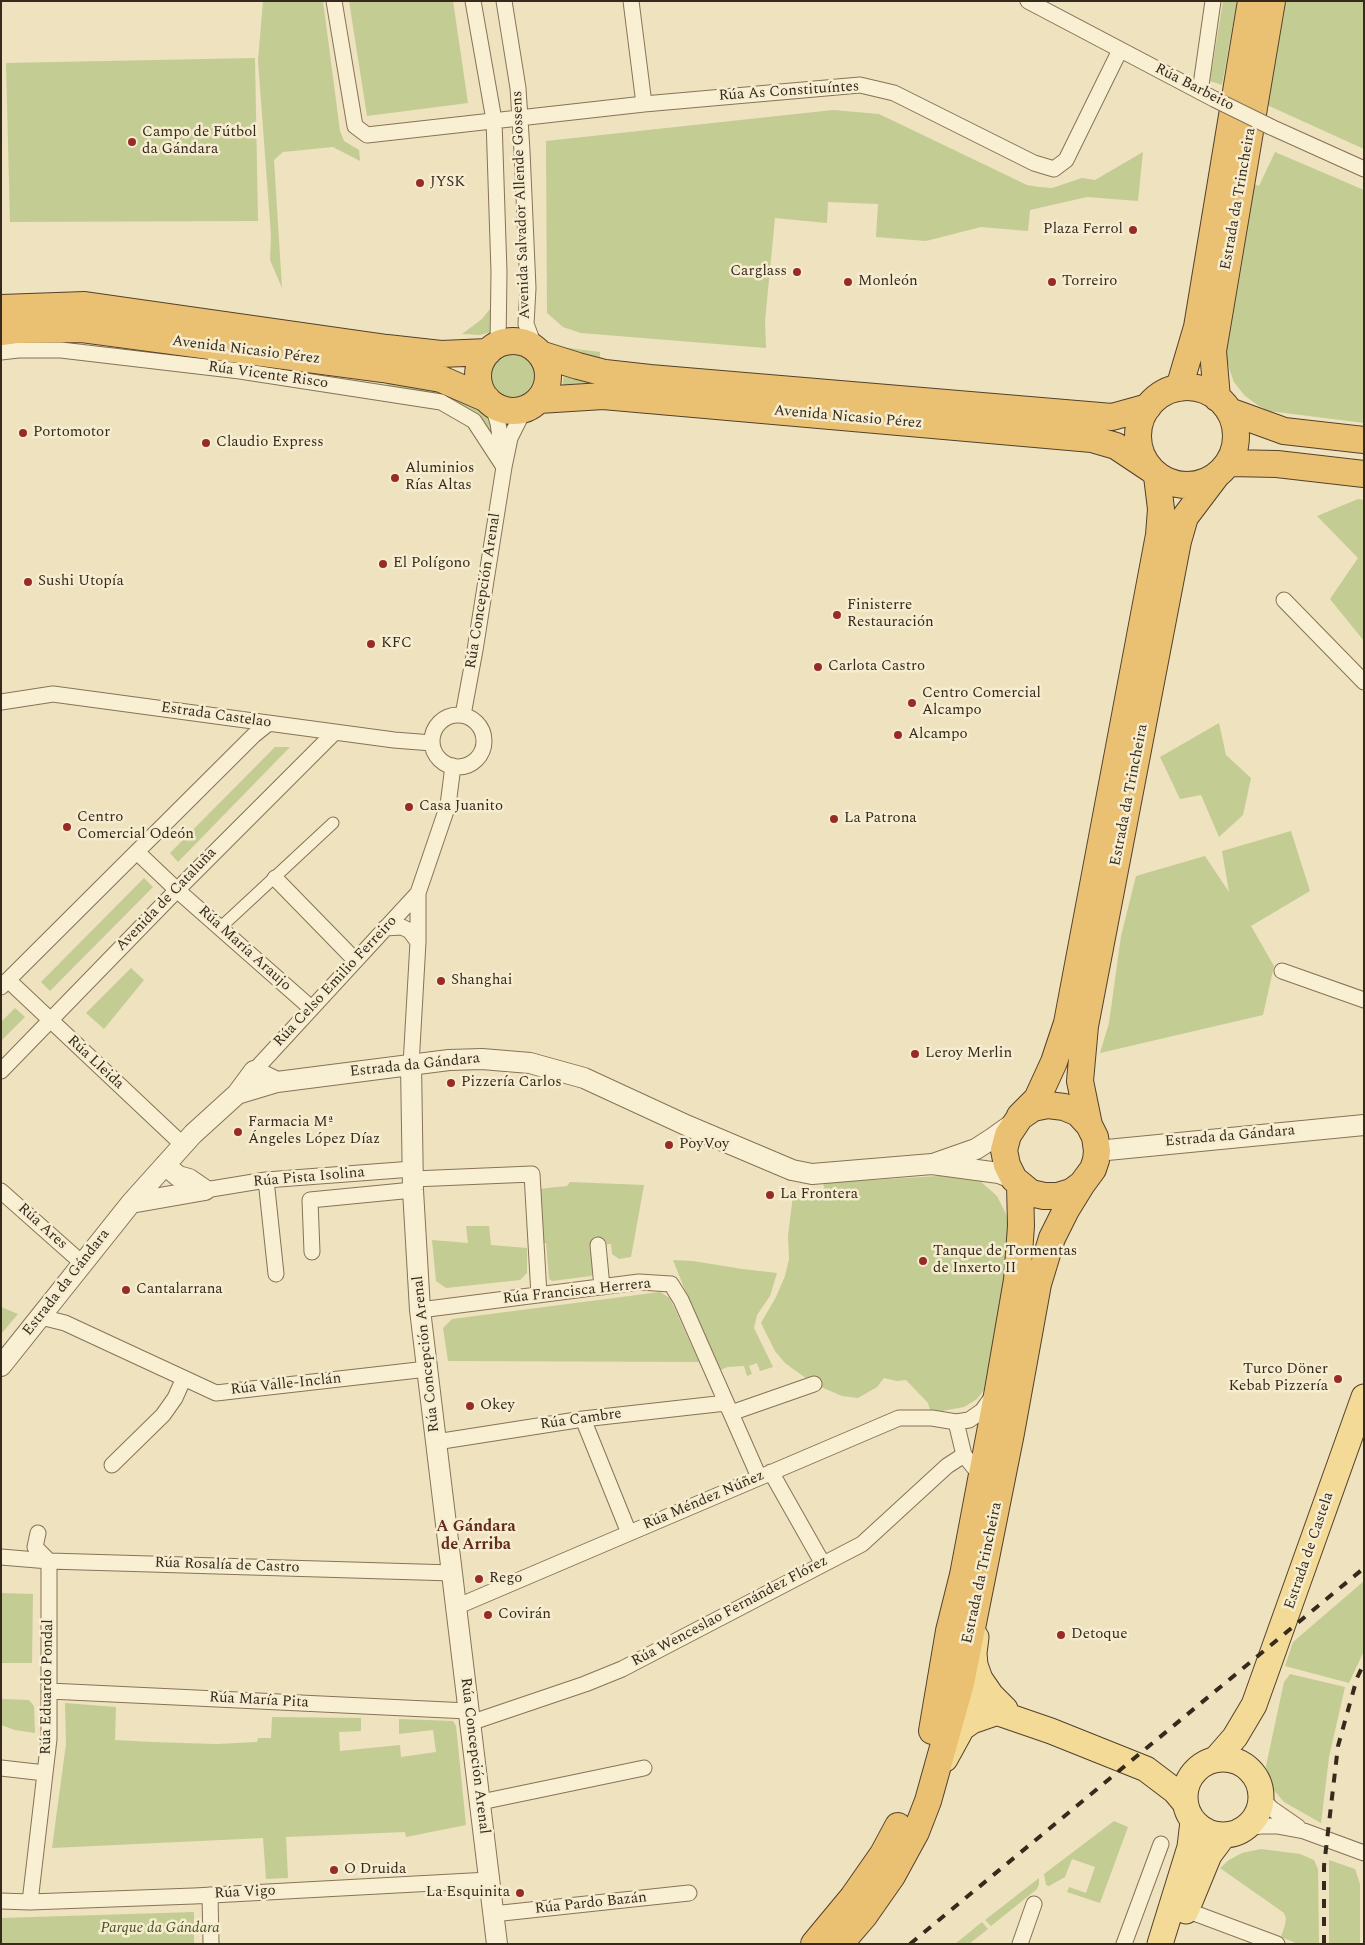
<!DOCTYPE html>
<html>
<head>
<meta charset="utf-8">
<style>
	body { margin:0 }
	#map { position:relative; width:1365px; height:1945px; overflow:hidden; background:#eee2bf; font-family:Spectral,serif }
	canvas { display:block }
	.frame { position:absolute; inset:0; border:2px solid #362a1c; pointer-events:none }
</style>
</head>
<body>
<div id="map">
<canvas width="1365" height="1945"></canvas>
<div class="frame"></div>
</div>
<script>
const context = document.querySelector('canvas').getContext('2d');
context.lineJoin = 'round';
function fillPath(path, color) { context.fillStyle = color; context.fill(path, 'evenodd'); }
const poly = rows => new Path2D(rows.map(r => 'M' + r).join(''));
function trace(path, color, width, dash) { context.strokeStyle = color; context.lineWidth = width; context.lineCap = dash ? 'butt' : 'round'; context.setLineDash(dash || []); context.stroke(path); }
function write(font, color, halo, rows, align = 'center') {
  context.font = font + ' Spectral,serif'; context.lineWidth = 5; context.setLineDash([]); context.textBaseline = 'middle'; context.strokeStyle = halo; context.fillStyle = color; for (const [text, x, y, turn = 0] of rows) {
    context.save(); context.translate(x, y); context.rotate((+turn || 0) * Math.PI / 180); context.textAlign = isNaN(turn) ? turn : align; if (halo) context.strokeText(text, 0, 0); context.fillText(text, 0, 0); context.restore();
  }
}
fillPath(poly([
	[263,1,323,1,340,131,344,141,359,150,360,161,333,147,283,152,274,160,282,288,270,260,271,235,258,61],
	[349,1,453,1,468,103,367,116],
	[1223,1,1237,1,1222,85,1210,81],
	[1284,1,1364,1,1364,149,1267,105],
	[255,58,258,221,10,222,6,63],
	[833,110,879,114,1027,185,1039,187,1052,188,1082,178,1095,180,1143,152,1138,201,1087,197,1030,210,1028,231,981,227,926,241,876,237,878,204,828,202,827,223,775,218,765,321,766,348,581,333,563,327,547,313,546,141],
	[1275,152,1364,190,1364,423,1269,411,1259,406,1245,396,1234,382,1230,371,1226,356,1227,343,1254,184,1259,186],
	[493,305,491,332,480,335,462,334,482,319],
	[561,347,600,352,600,361,561,348],
	'490 375a24 24 0 1 1 48 0a24 24 0 1 1-48 0Z',
	[564,373,600,382,562,389],
	[388,378,427,384,482,411,492,425,495,442,480,423,387,388],
	[1358,499,1364,500,1364,641,1330,599,1358,558,1317,516],
	[1219,723,1226,755,1251,778,1243,815,1219,837,1201,795,1180,799,1160,757],
	[275,747,290,747,178,862,170,853],
	[1291,831,1310,891,1251,926,1274,966,1263,1015,1100,1053,1109,1023,1121,936,1136,876,1205,856,1229,892,1222,851],
	[144,878,153,887,50,991,41,982],
	[131,968,144,980,104,1029,86,1013],
	[15,1008,25,1017,1,1041,1,1022],
	[954,1175,970,1177,981,1182,997,1196,1006,1214,1009,1228,1009,1250,987,1380,984,1390,977,1399,964,1407,931,1413,928,1403,906,1380,897,1381,884,1378,877,1387,858,1398,842,1396,814,1384,785,1363,775,1351,761,1323,776,1297,785,1276,789,1259,788,1236,793,1196,827,1198,823,1183],
	[570,1182,644,1185,631,1257,619,1259,612,1254,611,1244,593,1245,594,1272,591,1276,552,1281,549,1279,546,1243,542,1243,538,1189,567,1186],
	[466,1226,489,1226,491,1245,527,1248,527,1273,520,1280,446,1288,436,1281,432,1240,468,1243],
	[673,1260,693,1261,742,1269,777,1273,770,1296,757,1315,754,1328,773,1367,760,1371,757,1363,749,1366,752,1374,747,1376,744,1366,728,1367,717,1371],
	[660,1292,670,1298,699,1362,448,1361,443,1328,452,1319],
	[1,1307,18,1314,1,1334],
	[1364,1581,1364,1651,1349,1683,1285,1666,1293,1642],
	[1,1593,33,1594,32,1663,1,1663],
	[1290,1674,1345,1687,1329,1757,1321,1823,1284,1802,1272,1788,1266,1766,1284,1682],
	[1,1699,29,1700,34,1706,35,1733,15,1730,1,1725],
	[65,1703,116,1707,115,1740,153,1742,216,1744,257,1742,258,1738,271,1738,272,1717,361,1718,361,1731,339,1732,340,1751,400,1745,401,1757,436,1752,433,1730,399,1734,399,1719,453,1721,456,1726,466,1825,406,1837,405,1832,286,1837,288,1878,266,1879,263,1838,52,1848,66,1744],
	[1114,1821,1128,1827,1100,1903,1067,1892,1069,1887,1086,1893,1095,1867,1072,1859,1065,1877,1049,1886,1046,1885,1044,1874],
	[1261,1849,1300,1854,1314,1860,1318,1869,1319,1944,1298,1944,1281,1937,1285,1925,1286,1918,1284,1913,1220,1868,1229,1860,1242,1853],
	[1329,1860,1355,1869,1360,1884,1360,1944,1329,1944],
	[1039,1878,1039,1884,1037,1889,991,1926,985,1920],
	[194,1912,194,1944,1,1944,1,1918],
	[982,1922,988,1929,969,1944,955,1944]
]), '#c3cc93');
const pedestrian = poly([
	[221,927,333,823]
]);
const minor = poly([
	[334,1,355,126,367,135,644,104,860,85,894,93,1034,163,1054,169,1066,160,1120,50],
	[473,1,494,120,499,272,498,345],
	[504,1,518,88,522,151,528,288,526,324,535,348],
	[631,1,644,104],
	[1028,1,1214,99],
	[1200,92,1213,1],
	[1271,127,1364,169],
	[1,352,18,350,61,350,240,371,441,402,474,421,504,467],
	[492,404,498,423,503,458],
	[1284,600,1364,682],
	[1,702,53,694,394,740,432,743],
	[463,715,475,650,504,467,510,438,524,410],
	'432 741a26 26 0 1 1 52 0a26 26 0 1 1-52 0Z',
	[137,852,177,890,311,1008],
	[275,878,355,960],
	[385,928,402,927,410,931,418,942],
	[1282,971,1364,1000],
	[8,980,183,1145],
	[1,987,254,735,269,723],
	[411,1065,418,942,418,893,448,805,453,766],
	[1,1071,177,890,335,732],
	[254,1071,418,893],
	[413,1179,532,1174,539,1295],
	[266,1180,276,1274],
	[205,1190,266,1180,413,1169],
	[1,1191,82,1263],
	[598,1245,602,1287],
	[312,1252,310,1200,413,1190],
	[420,1310,639,1282,671,1284,681,1300,759,1477],
	[41,1317,65,1323,216,1393,427,1369],
	[731,1413,814,1384],
	[583,1419,629,1533],
	[956,1422,964,1455,976,1470,981,1480],
	[436,1442,583,1419,726,1403],
	[112,1465,163,1415,175,1398,184,1378],
	[771,1472,823,1564],
	[38,1533,35,1547,49,1561],
	[1,1557,49,1561,453,1573],
	[456,1607,899,1418,932,1418,956,1422,969,1420,982,1411,992,1397],
	[49,1691,468,1711],
	[470,1723,585,1684,622,1669,862,1544,947,1466,964,1455],
	[1,1768,45,1773],
	[1260,1797,1272,1809,1298,1827],
	[481,1802,644,1768],
	[1245,1828,1261,1826,1277,1826,1304,1831,1364,1853],
	[210,1895,211,1944],
	[1,1901,30,1902,194,1896,489,1880],
	[30,1902,49,1739,49,1561],
	[1186,1910,1277,1944],
	[493,1914,689,1893],
	[1020,1944,1034,1904],
	[1124,1944,1161,1844]
]);
const tertiary = poly([
	[411,1065,413,1190,420,1310,497,1944],
	[237,1094,254,1071,277,1082],
	[1097,1151,1364,1125],
	[936,1163,976,1149,993,1138,1014,1123],
	[165,1165,178,1176,189,1179,205,1190],
	[131,1203,205,1190],
	[1,1366,131,1203,193,1134,237,1094,277,1082,449,1060,482,1059,530,1063,584,1078,688,1126,792,1170,812,1174,932,1164,999,1173,1014,1179]
]);
const primary = poly([
	[976,1637,974,1653,975,1665,980,1679,991,1695,1005,1709],
	[955,1666,961,1683,965,1689,977,1702,987,1709,1051,1731,1146,1769,1175,1791,1185,1803],
	[945,1759,962,1728,972,1721,995,1713],
	'1185 1797a38 38 0 1 1 76 0a38 38 0 1 1-76 0Z',
	[1215,1760,1235,1737,1254,1705,1364,1397],
	[1186,1911,1209,1855,1224,1835],
	[1160,1944,1190,1847,1193,1821]
]);
const trunk = poly([
	[1,308,85,305,387,348,441,354,488,352],
	[1,332,16,330,82,329,383,369,441,379,487,399],
	'478 376a35 35 0 1 1 70 0a35 35 0 1 1-70 0Z',
	[540,354,578,366,605,373,650,378,1112,417,1148,407],
	'1138 436a49 49 0 1 1 98 0a49 49 0 1 1-98 0Z',
	[1179,388,1197,327,1251,1],
	[1217,398,1213,351,1272,1],
	[539,400,603,396,1092,439,1116,446,1149,468],
	[1229,411,1284,431,1364,440],
	[1229,463,1277,464,1364,474],
	[1020,1116,1037,1099,1054,1062,1067,1023,1159,535,1161,509,1157,476],
	[1089,1125,1078,1113,1064,1107,1048,1105,1033,1108,1020,1117,1008,1135,1004,1150,1007,1165,1014,1179,1031,1193,1044,1196,1058,1196,1071,1192,1082,1184,1093,1169,1096,1160,1097,1151,1095,1137,1089,1125,1080,1081,1085,1026,1178,541,1185,517,1216,476],
	[932,1731,949,1631,963,1575,998,1390,1017,1280,1021,1226,1020,1185],
	[814,1944,853,1897,883,1854,898,1826],
	[840,1944,864,1916,892,1876,916,1832,928,1801,961,1683,1011,1433,1038,1284,1052,1238,1066,1210,1082,1184]
]);
trace(pedestrian, '#877357', 13);
trace(minor, '#877357', 17);
trace(tertiary, '#877357', 22);
trace(primary, '#54412c', 27);
trace(trunk, '#54412c', 28);
trace(pedestrian, '#f9efd2', 11);
trace(minor, '#f9efd2', 15);
trace(tertiary, '#f9efd2', 20);
trace(primary, '#f3da96', 25);
trace(trunk, '#eac072', 26);
trace(poly([
	[910,1944,1364,1568],
	[1324,1944,1324,1866,1338,1746,1357,1678,1364,1663]
]), '#362a1c', 4, [9, 9]);
const minorBridge = poly([
	[1214,99,1271,127]
]);
trace(minorBridge, '#877357', 17, []);
trace(minorBridge, '#f9efd2', 15);
for (const [x, y, r, color] of [
	[132,142,5,"#972b27"],
	[420,183,5,"#972b27"],
	[1133,230,5,"#972b27"],
	[797,272,5,"#972b27"],
	[848,282,5,"#972b27"],
	[1052,282,5,"#972b27"],
	[23,433,5,"#972b27"],
	[206,443,5,"#972b27"],
	[395,478,5,"#972b27"],
	[383,564,5,"#972b27"],
	[28,582,5,"#972b27"],
	[837,615,5,"#972b27"],
	[371,644,5,"#972b27"],
	[818,667,5,"#972b27"],
	[912,703,5,"#972b27"],
	[898,735,5,"#972b27"],
	[409,807,5,"#972b27"],
	[834,819,5,"#972b27"],
	[67,827,5,"#972b27"],
	[441,981,5,"#972b27"],
	[915,1054,5,"#972b27"],
	[451,1083,5,"#972b27"],
	[238,1132,5,"#972b27"],
	[669,1145,5,"#972b27"],
	[770,1195,5,"#972b27"],
	[923,1261,5,"#972b27"],
	[126,1290,5,"#972b27"],
	[1338,1379,5,"#972b27"],
	[470,1406,5,"#972b27"],
	[479,1579,5,"#972b27"],
	[488,1615,5,"#972b27"],
	[1061,1635,5,"#972b27"],
	[334,1870,5,"#972b27"],
	[520,1893,5,"#972b27"]
]) { const dot = new Path2D(); dot.arc(x, y, r, 0, 2 * Math.PI); context.fillStyle = color; context.fill(dot); trace(dot, '#f6eccf', 2); }
write('15px', '#362a1c', '#f6eccf', [
	["Rúa Barbeito",1194,88,27],
	["Rúa As Constituíntes",789,92,-4],
	["Estrada da Trincheira",1239,199,-80],
	["Avenida Salvador Allende Gossens",522,205,-92],
	["Avenida Nicasio Pérez",246,351,7],
	["Rúa Vicente Risco",268,376,8],
	["Avenida Nicasio Pérez",848,418,5],
	["Rúa Concepción Arenal",484,591,-81],
	["Estrada Castelao",216,716,8],
	["Estrada da Trincheira",1130,795,-79],
	["Avenida de Cataluña",167,900,-46],
	["Rúa María Araujo",244,949,42],
	["Rúa Celso Emilio Ferreiro",336,982,-47],
	["Rúa Lleida",95,1063,43],
	["Estrada da Gándara",415,1066,-6],
	["Estrada da Gándara",1230,1137,-5],
	["Rúa Pista Isolina",309,1178,-5],
	["Rúa Ares",42,1227,42],
	["Estrada da Gándara",67,1283,-52],
	["Rúa Francisca Herrera",577,1292,-6],
	["Rúa Concepción Arenal",427,1354,-96],
	["Rúa Valle-Inclán",286,1385,-6],
	["Rúa Cambre",581,1420,-8],
	["Rúa Méndez Núñez",704,1501,-23],
	["Estrada de Castela",1310,1551,-71],
	["Rúa Rosalía de Castro",227,1566,2],
	["Estrada da Trincheira",983,1573,-78],
	["Rúa Wenceslao Fernández Flórez",730,1612,-28],
	["Rúa Eduardo Pondal",48,1687,-89],
	["Rúa María Pita",259,1701,3],
	["Rúa Concepción Arenal",474,1756,83],
	["Rúa Vigo",245,1893,-3],
	["Rúa Pardo Bazán",591,1904,-6]
]);
write('15px', '#362a1c', '#f6eccf', [
	["Campo de Fútbol",142,133],
	["da Gándara",142,150],
	["JYSK",430,183],
	["Plaza Ferrol",1123,230,"right"],
	["Carglass",787,272,"right"],
	["Monleón",858,282],
	["Torreiro",1062,282],
	["Portomotor",33,433],
	["Claudio Express",216,443],
	["Aluminios",405,469],
	["Rías Altas",405,486],
	["El Polígono",393,564],
	["Sushi Utopía",38,582],
	["Finisterre",847,606],
	["Restauración",847,623],
	["KFC",381,644],
	["Carlota Castro",828,667],
	["Centro Comercial",922,694],
	["Alcampo",922,711],
	["Alcampo",908,735],
	["Casa Juanito",419,807],
	["Centro",77,818],
	["Comercial Odeón",77,835],
	["La Patrona",844,819],
	["Shanghai",451,981],
	["Leroy Merlin",925,1054],
	["Pizzería Carlos",461,1083],
	["Farmacia Mª",248,1123],
	["Ángeles López Díaz",248,1140],
	["PoyVoy",679,1145],
	["La Frontera",780,1195],
	["Tanque de Tormentas",933,1252],
	["de Inxerto II",933,1269],
	["Cantalarrana",136,1290],
	["Turco Döner",1328,1370,"right"],
	["Kebab Pizzería",1328,1387,"right"],
	["Okey",480,1406],
	["Rego",489,1579],
	["Covirán",498,1615],
	["Detoque",1071,1635],
	["O Druida",344,1870],
	["La Esquinita",510,1893,"right"]
], 'left');
write('italic 15px', '#455322', '#f6eccf', [
	["Parque da Gándara",160,1929]
]);
write('bold 16px', '#632d1b', '#f6eccf', [
	["A Gándara",476,1528],
	["de Arriba",476,1546]
]);
</script>
</body>
</html>
